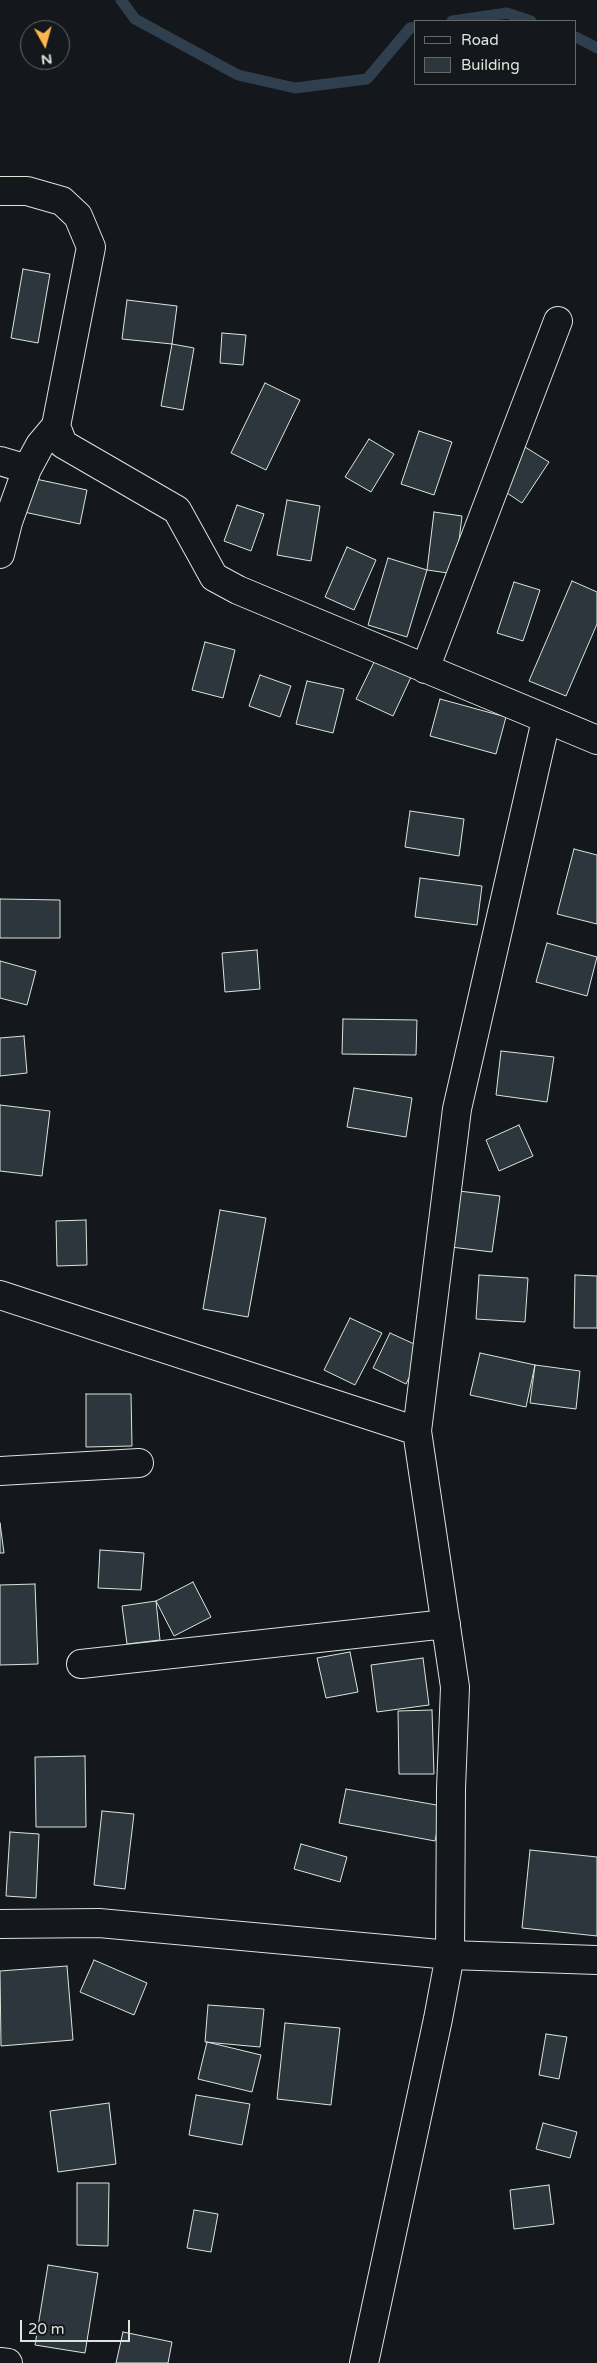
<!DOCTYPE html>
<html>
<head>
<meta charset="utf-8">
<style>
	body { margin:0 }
	#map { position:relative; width:597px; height:2363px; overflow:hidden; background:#14181c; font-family:"Varela Round",sans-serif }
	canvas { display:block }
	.legend { position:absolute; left:414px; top:20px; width:162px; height:65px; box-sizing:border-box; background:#14181c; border:1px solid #626a69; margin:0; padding:6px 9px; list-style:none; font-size:15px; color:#d8e6dc }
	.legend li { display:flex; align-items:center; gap:10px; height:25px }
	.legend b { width:25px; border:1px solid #626a69 }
	.north { position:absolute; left:20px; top:20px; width:50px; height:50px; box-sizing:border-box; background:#14181c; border:1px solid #626a69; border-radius:50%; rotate:173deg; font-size:14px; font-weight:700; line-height:20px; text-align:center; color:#d8e6dc }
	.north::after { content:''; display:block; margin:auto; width:18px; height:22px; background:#ffb74d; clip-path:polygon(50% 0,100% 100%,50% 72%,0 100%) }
	.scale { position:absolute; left:20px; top:2320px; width:110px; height:22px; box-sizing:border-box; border:2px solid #d8e6dc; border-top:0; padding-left:6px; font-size:15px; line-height:18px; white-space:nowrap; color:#d8e6dc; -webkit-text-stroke:4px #14181c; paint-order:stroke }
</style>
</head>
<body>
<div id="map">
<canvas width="597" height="2363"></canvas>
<ul class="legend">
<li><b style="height:6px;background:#14181c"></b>Road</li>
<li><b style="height:14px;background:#2c363c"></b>Building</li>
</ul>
<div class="north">N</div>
<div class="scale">20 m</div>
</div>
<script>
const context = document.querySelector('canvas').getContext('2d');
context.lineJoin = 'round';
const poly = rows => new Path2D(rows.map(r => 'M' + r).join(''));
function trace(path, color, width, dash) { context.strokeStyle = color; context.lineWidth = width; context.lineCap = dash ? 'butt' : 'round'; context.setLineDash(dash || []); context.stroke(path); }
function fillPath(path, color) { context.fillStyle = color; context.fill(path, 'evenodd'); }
trace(poly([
	[121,0,135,19,238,75,295,88,367,79,410,28,416,27],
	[452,21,507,13,531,21],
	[576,37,597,48]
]), '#2f3f4d', 11);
const building = poly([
	[23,269,50,274,38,343,11,338,23,269],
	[127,300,177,306,172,344,122,339,127,300],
	[222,333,246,335,243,365,220,363,222,333],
	[172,344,194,348,183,410,161,406,172,344],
	[265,383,300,400,266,470,231,453,265,383],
	[419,431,452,442,434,495,401,484,419,431],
	[369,439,394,454,371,492,345,477,369,439],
	[525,447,549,462,522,503,498,487,525,447],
	[31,478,87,490,80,524,24,512,31,478],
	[287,500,320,506,311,561,277,555,287,500],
	[237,505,264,514,251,551,224,541,237,505],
	[434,512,462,516,455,574,427,570,434,512],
	[347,547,376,560,354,610,325,597,347,547],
	[388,558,427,570,407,637,368,625,388,558],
	[572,581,597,592,597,624,566,696,529,681,572,581],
	[514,582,540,590,523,641,497,633,514,582],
	[205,642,235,650,223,698,192,690,205,642],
	[376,658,412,675,393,716,356,699,376,658],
	[260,675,291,686,280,717,249,706,260,675],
	[307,681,344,689,333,733,296,724,307,681],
	[440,699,506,717,496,754,430,736,440,699],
	[410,811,464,819,459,856,405,847,410,811],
	[574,849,597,855,597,924,557,914,574,849],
	[420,878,482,886,477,925,415,917,420,878],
	[0,899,60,900,60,938,0,938,0,899],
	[547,943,597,957,587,996,536,982,547,943],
	[257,950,260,989,225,992,222,953,257,950],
	[0,961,36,971,27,1005,0,998,0,961],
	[343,1019,417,1020,416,1055,342,1054,343,1019],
	[24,1036,27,1073,0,1076,0,1038,24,1036],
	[501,1051,554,1057,547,1102,496,1095,501,1051],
	[354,1088,412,1098,406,1137,347,1127,354,1088],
	[0,1105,50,1111,42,1176,0,1171,0,1105],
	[519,1125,533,1156,499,1171,486,1140,519,1125],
	[459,1191,500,1196,492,1252,451,1247,459,1191],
	[220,1210,266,1218,248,1317,203,1309,220,1210],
	[86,1220,87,1265,57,1266,56,1221,86,1220],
	[479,1275,528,1278,525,1322,476,1319,479,1275],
	[575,1275,597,1276,597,1328,574,1328,575,1275],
	[350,1318,382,1333,355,1385,324,1370,350,1318],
	[390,1333,423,1348,406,1384,373,1368,390,1333],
	[480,1353,535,1365,526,1407,470,1395,480,1353],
	[535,1365,580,1371,576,1409,530,1403,535,1365],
	[86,1394,131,1394,132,1446,86,1447,86,1394],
	[0,1523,4,1553,0,1553,0,1523],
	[100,1550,144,1553,141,1590,98,1588,100,1550],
	[193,1582,211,1617,174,1636,156,1601,193,1582],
	[35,1584,38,1664,0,1665,0,1585,35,1584],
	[156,1601,160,1640,127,1644,122,1606,156,1601],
	[350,1652,358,1692,326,1698,317,1658,350,1652],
	[423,1658,429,1705,377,1712,371,1665,423,1658],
	[432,1710,434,1774,399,1774,398,1711,432,1710],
	[85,1756,86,1827,36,1827,35,1757,85,1756],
	[346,1789,442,1806,435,1841,339,1823,346,1789],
	[102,1811,134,1814,125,1889,94,1885,102,1811],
	[10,1832,39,1834,36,1898,6,1896,10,1832],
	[301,1844,347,1857,340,1882,294,1869,301,1844],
	[530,1850,597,1857,597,1936,522,1928,530,1850],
	[94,1960,147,1983,134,2015,80,1992,94,1960],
	[67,1966,73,2040,1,2046,0,1971,67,1966],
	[208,2005,264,2009,260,2047,205,2042,208,2005],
	[285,2023,340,2028,331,2105,277,2099,285,2023],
	[546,2034,567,2037,559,2079,539,2075,546,2034],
	[207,2042,261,2055,252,2092,198,2079,207,2042],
	[196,2095,250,2104,242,2145,189,2135,196,2095],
	[109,2103,116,2164,58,2172,50,2111,109,2103],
	[543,2123,577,2132,570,2158,536,2149,543,2123],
	[77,2183,109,2183,108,2246,77,2245,77,2183],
	[549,2185,554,2224,514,2229,510,2190,549,2185],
	[194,2210,218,2214,211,2252,187,2248,194,2210],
	[48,2265,98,2273,85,2353,35,2345,48,2265],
	[123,2332,172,2342,168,2363,116,2363,123,2332]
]);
fillPath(building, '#2c363c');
trace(building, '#d8e6dc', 1);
const minor = poly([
	[0,191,27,191,62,201,78,216,91,247,56,426,63,444,177,510,214,577,238,590,597,740],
	[0,461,27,469],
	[0,554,8,522,27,469,40,445,56,426],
	[425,669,558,321],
	[0,1295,417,1431,455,1687,451,1789,450,1955,438,2019,364,2363],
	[417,1431,457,1109,546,720],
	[0,1471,139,1463],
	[81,1664,446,1624],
	[0,1924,99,1923,450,1955,597,1960],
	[0,2362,8,2363]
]);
trace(minor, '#d8e6dc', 30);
trace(minor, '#14181c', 28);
</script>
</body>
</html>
